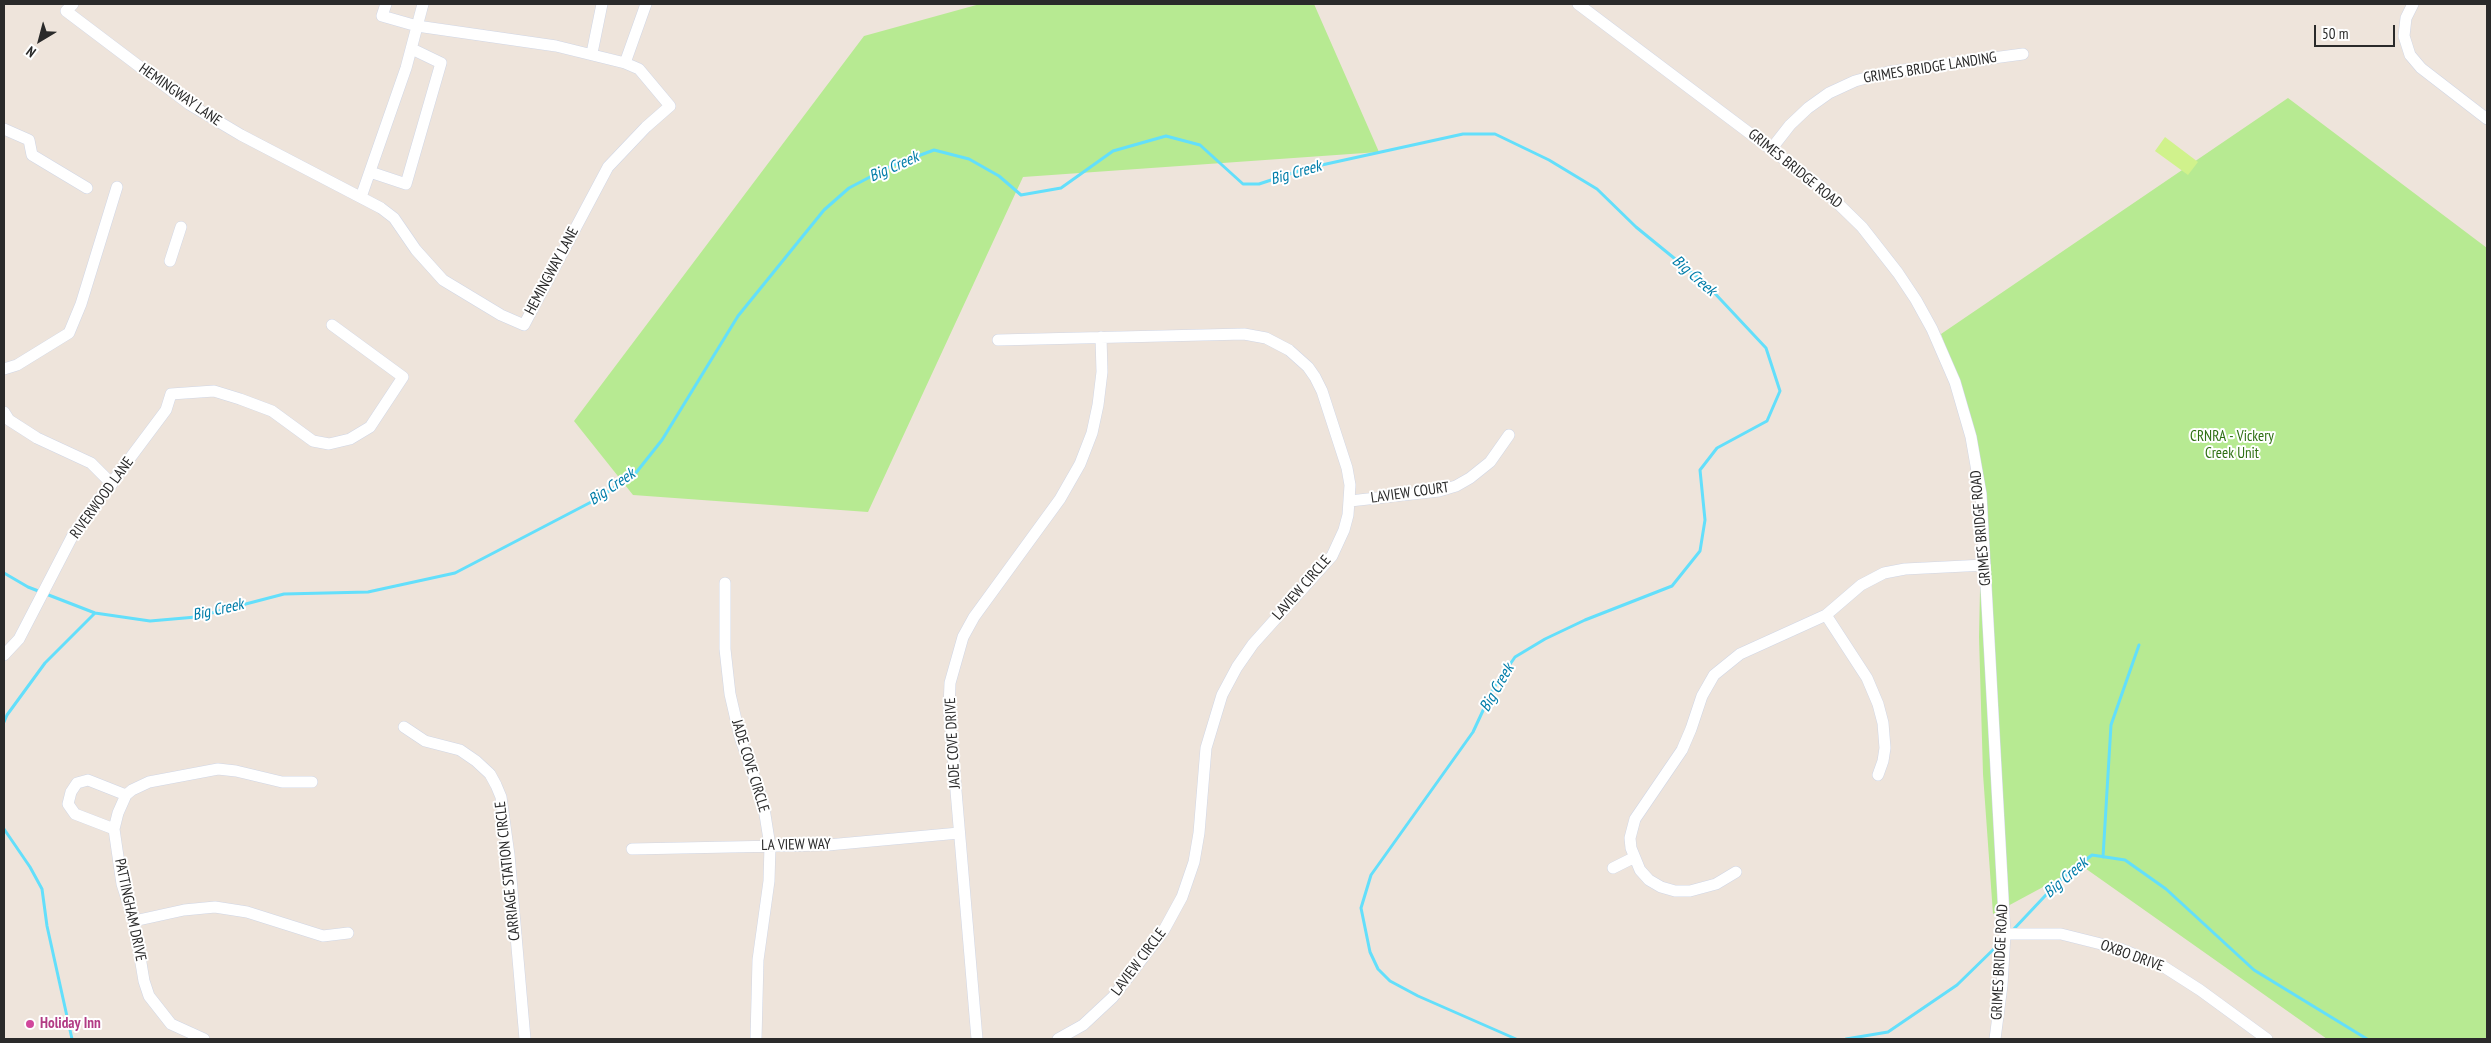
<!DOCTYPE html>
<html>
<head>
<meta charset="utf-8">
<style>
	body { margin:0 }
	#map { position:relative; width:2491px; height:1043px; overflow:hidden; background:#eee4db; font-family:"PT Sans Narrow",sans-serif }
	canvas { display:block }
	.frame { position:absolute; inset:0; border:5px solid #2a2a2a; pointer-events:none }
	.north { position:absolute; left:15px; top:15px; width:50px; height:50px; -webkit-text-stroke:4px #fff; paint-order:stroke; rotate:217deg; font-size:14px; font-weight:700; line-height:20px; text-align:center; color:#2a2a2a }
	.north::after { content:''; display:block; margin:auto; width:18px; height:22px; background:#2a2a2a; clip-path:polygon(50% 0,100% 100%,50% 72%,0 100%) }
	.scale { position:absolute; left:2314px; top:25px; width:81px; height:22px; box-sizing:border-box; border:2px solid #2a2a2a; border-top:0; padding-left:6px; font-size:15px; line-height:18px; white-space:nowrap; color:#2a2a2a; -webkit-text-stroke:4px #fff; paint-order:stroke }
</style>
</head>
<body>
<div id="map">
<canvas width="2491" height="1043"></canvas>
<div class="frame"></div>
<div class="north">N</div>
<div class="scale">50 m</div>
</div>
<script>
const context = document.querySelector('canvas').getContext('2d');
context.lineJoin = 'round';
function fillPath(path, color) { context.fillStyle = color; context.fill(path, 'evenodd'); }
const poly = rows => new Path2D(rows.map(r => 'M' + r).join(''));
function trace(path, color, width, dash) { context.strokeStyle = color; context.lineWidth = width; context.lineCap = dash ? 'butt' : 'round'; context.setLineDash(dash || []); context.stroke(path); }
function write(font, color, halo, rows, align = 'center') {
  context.font = font + ' "PT Sans Narrow",sans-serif'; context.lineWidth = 4; context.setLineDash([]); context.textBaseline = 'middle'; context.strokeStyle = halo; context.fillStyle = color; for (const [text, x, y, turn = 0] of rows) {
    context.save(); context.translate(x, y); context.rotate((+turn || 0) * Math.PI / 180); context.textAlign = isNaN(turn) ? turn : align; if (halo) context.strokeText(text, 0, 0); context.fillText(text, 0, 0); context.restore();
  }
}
fillPath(poly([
	[980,4,1314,4,1379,152,1023,177,868,512,633,495,574,421,864,36],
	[2288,98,2487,248,2487,1039,2327,1039,2082,866,1993,914,1983,774,1979,637,1981,542,1977,441,1941,334]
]), '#b7ea92');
fillPath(poly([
	[2165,137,2198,162,2188,175,2155,151]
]), '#d0f28c');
trace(poly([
	[4,573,28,587,95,613,150,621,196,617,284,594,368,592,455,573,595,500,635,474,662,440,738,316,824,210,849,188,891,166,934,150,969,159,999,176,1021,195,1061,188,1113,151,1166,136,1200,145,1243,184,1259,184,1308,168,1463,134,1495,134,1549,160,1597,189,1636,227,1707,285,1766,348,1780,391,1767,421,1717,448,1700,470,1705,520,1700,551,1672,586,1585,620,1545,639,1515,657,1493,689,1473,732,1371,875,1361,908,1370,952,1378,969,1390,981,1418,996,1516,1039],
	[4,722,7,715,45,663,95,613],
	[4,829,30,867,42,889,47,926,72,1039],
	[2103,857,2111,725,2139,645],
	[2012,931,2060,880,2092,855,2125,860,2166,889,2254,970,2367,1039],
	[1846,1039,1888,1032,1957,985,2000,943]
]), '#63dffb', 3);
const minor = poly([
	[73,4,66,11,189,104,241,135,381,208,394,218,416,250,443,280,501,315,524,325,608,167,646,127,670,106,639,69,625,63,556,46,417,26,382,16,386,4],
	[1578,4,1821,187,1862,227,1898,273,1916,300,1932,329,1955,382,1971,437,1981,494,2005,934,2002,985,1995,1039],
	[2413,4,2406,18,2404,36,2410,55,2421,68,2487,119],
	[592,53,602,4],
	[625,63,646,4],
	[4,129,29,140,32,155,87,188],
	[1772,148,1790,125,1808,108,1829,93,1855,81,1888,72,2023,54],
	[370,172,406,184,441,63,412,49],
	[361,197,406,68,423,4],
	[170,261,181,227],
	[998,340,1244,334,1266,338,1289,350,1308,367,1315,377,1322,391,1347,468,1350,485,1348,515,1344,530,1332,556,1253,644,1237,667,1222,695,1206,748,1199,833,1194,862,1182,897,1164,930,1113,997,1083,1025,1058,1039],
	[4,369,17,365,69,333,81,304,117,187],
	[4,412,9,420,37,438,91,463,112,484],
	[1350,501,1439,491,1456,486,1470,478,1490,462,1509,435],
	[725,583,725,649,730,694,740,737,763,802,770,846,769,881,758,960,756,1039],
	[1826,615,1867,678,1878,704,1883,723,1885,748,1883,761,1878,775],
	[4,655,19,639,74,533,166,410,171,394,214,391,240,399,272,411,313,441,329,444,350,439,370,427,403,377,332,325],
	[404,727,425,741,460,750,476,761,490,774,496,785,501,797,509,855,525,1039],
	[114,829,75,814,68,804,71,792,77,783,88,780,126,795],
	[632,849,828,845,959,833],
	[1613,868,1633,858],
	[1736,872,1716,884,1690,891,1675,891,1661,887,1649,880,1640,870,1631,848,1630,838,1635,819,1682,750,1691,729,1702,696,1714,675,1740,654,1826,615,1861,585,1884,573,1905,569,1985,565],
	[134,921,184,910,215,907,247,912,323,936,348,933],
	[2005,934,2061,934,2121,949,2161,965,2200,990,2267,1039],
	[204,1039,171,1024,149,996,144,981,134,921,122,884,114,829,118,813,126,795,132,790,149,782,218,769,236,771,282,782,312,782],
	[977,1039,949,708,950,683,963,637,974,617,1060,499,1080,464,1092,433,1098,405,1102,372,1101,337]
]);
trace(minor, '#d0d6e5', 12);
trace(minor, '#fff', 11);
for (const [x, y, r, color] of [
	[30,1024,5,"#d1479c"]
]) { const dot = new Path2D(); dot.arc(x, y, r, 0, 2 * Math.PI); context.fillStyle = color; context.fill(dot); trace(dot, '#fff', 2); }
write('15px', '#2a2a2a', '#fff', [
	["GRIMES BRIDGE LANDING",1930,68,-9],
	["HEMINGWAY LANE",180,95,35],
	["GRIMES BRIDGE ROAD",1795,169,39],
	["HEMINGWAY LANE",552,271,-62],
	["LAVIEW COURT",1410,493,-8],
	["RIVERWOOD LANE",102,498,-54],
	["GRIMES BRIDGE ROAD",1981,528,-95],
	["LAVIEW CIRCLE",1302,588,-49],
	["JADE COVE DRIVE",953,743,-93],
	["JADE COVE CIRCLE",750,766,73],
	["LA VIEW WAY",796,845,-1],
	["CARRIAGE STATION CIRCLE",508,871,-96],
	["PATTINGHAM DRIVE",130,910,78],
	["OXBO DRIVE",2132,956,20],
	["LAVIEW CIRCLE",1139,962,-53],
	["GRIMES BRIDGE ROAD",2000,962,-87]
]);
write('15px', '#2e6f13', '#fff', [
	["CRNRA - Vickery",2232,437],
	["Creek Unit",2232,454]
]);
write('bold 15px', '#b23c85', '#fff', [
	["Holiday Inn",40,1024]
], 'left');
write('italic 16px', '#007da9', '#fff', [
	["Big Creek",894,167,-24],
	["Big Creek",1296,173,-16],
	["Big Creek",1694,276,41],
	["Big Creek",612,487,-34],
	["Big Creek",218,610,-13],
	["Big Creek",1497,688,-60],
	["Big Creek",2066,878,-41]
]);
</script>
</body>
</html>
